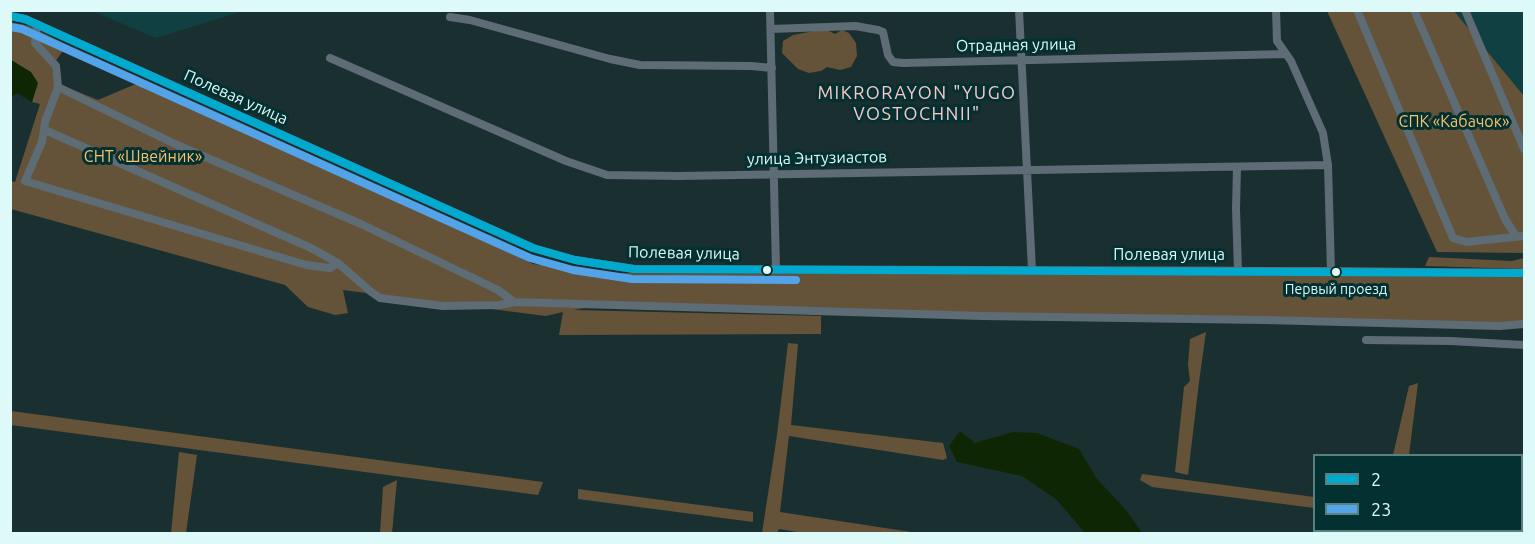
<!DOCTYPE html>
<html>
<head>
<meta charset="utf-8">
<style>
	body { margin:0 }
	#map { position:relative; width:1535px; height:544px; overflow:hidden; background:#1a3030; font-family:Ubuntu,sans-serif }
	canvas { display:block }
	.frame { position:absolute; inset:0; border:12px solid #ddf9f8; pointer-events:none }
	.legend { position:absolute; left:1313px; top:454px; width:210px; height:78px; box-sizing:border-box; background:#033030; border:2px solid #5a8080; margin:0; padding:8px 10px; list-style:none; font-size:18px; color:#ddf9f8 }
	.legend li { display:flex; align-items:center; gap:12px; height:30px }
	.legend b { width:30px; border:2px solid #5a8080 }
</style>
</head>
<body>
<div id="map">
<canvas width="1535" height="544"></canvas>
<div class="frame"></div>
<ul class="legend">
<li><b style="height:8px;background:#00a9ce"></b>2</li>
<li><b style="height:8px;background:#53a3e8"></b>23</li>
</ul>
</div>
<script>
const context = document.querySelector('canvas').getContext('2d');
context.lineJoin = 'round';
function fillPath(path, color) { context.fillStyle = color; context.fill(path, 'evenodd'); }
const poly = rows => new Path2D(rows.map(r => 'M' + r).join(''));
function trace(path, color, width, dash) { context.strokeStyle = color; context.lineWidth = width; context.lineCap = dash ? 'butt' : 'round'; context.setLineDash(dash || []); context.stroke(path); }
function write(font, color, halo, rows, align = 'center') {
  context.font = font + ' Ubuntu,sans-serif'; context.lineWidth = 6; context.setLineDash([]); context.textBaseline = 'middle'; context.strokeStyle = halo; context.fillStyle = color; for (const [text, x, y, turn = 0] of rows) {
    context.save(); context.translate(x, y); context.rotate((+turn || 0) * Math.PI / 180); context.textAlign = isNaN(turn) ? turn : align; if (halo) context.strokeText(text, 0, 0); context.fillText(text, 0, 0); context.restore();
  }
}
fillPath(poly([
	[92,11,243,11,156,38],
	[1454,11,1524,11,1524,96]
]), '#104041');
fillPath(poly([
	[1327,11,1454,11,1524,96,1524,253,1437,252],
	[11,22,29,26,67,45,52,66,54,82,98,100,145,80,533,264,608,273,1524,276,1524,327,595,306,574,310,821,316,821,334,559,335,563,312,546,316,343,290,348,313,335,315,308,307,285,285,11,209,10,181,15,182,40,104,32,102,37,83,16,63,11,60],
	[825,29,835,34,842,30,849,33,856,43,857,56,851,67,840,70,827,67,821,71,809,73,798,69,782,53,783,41,793,35],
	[1429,257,1512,261,1524,258,1524,269,1425,266],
	[1206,332,1199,382,1188,475,1175,472,1184,387,1190,381,1188,365,1190,339],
	[788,343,798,344,791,425,943,443,947,458,943,460,789,436,780,512,918,533,810,534,779,529,777,533,762,533,777,435],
	[1418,383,1409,455,1393,455,1409,386],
	[11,411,543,482,538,495,11,425],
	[179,452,197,455,186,533,171,533],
	[1142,474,1314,497,1314,508,1152,487,1140,480],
	[397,480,392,533,380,533,383,487],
	[578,489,753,512,753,522,578,499]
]), '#645339');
fillPath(poly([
	[11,60,31,72,38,83,32,102,17,93,11,97],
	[960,431,975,443,1013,432,1037,433,1079,449,1097,479,1126,510,1142,533,1085,533,1057,500,1022,476,957,462,949,446]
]), '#0e2604');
trace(poly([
	[770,10,776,270],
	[1019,10,1032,270],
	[1276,10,1277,41,1291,61,1323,133,1328,165,1331,271],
	[1357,10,1453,238,1466,242,1524,236],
	[1414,10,1505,219,1516,236],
	[1465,10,1524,149],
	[10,16,25,19,533,248,575,260,634,269,1326,271,1524,273],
	[450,17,470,20,610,59,640,65,751,66,772,68],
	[37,24,35,43,56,66,58,87,45,122,42,142,25,181,306,265,330,268,338,263],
	[771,29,855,26,878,30,883,32,888,55,893,62,903,63,1286,54],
	[330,58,566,161,607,175,679,176,1328,165],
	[58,87,175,144,361,224,498,290,514,302,983,316,1264,320,1500,326,1524,324],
	[45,130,311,248,338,263,370,291,380,298,443,306,499,305,514,302],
	[1237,167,1236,209,1238,271],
	[1366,340,1451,341,1524,345]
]), '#5e6c75', 8);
trace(poly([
	[10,16,25,19,533,248,575,260,634,269,1524,273]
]), '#00a9ce', 8);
trace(poly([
	[10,27,22,29,530,258,573,270,632,279,796,280]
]), '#53a3e8', 8);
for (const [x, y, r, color] of [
	[767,270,5,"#ddf9f8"],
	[1336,272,5,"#ddf9f8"]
]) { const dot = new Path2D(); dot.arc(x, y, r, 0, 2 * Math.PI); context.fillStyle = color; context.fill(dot); trace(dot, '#033030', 2); }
write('14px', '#ddf9f8', '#033030', [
	["Первый проезд",1336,289]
]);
write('16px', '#ddf9f8', '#033030', [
	["Отрадная улица",1016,45,-1],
	["Полевая улица",236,97,24],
	["улица Энтузиастов",817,158,-1],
	["Полевая улица",684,253,1],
	["Полевая улица",1169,255]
]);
write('16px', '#f8c06c', '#033030', [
	["СПК «Кабачок»",1454,122],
	["СНТ «Швейник»",143,157]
]);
context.letterSpacing = '1.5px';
write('18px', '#fbc7c9', '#033030', [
	["MIKRORAYON \"YUGO",917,93],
	["VOSTOCHNII\"",917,114]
]);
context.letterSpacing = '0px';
</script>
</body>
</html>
